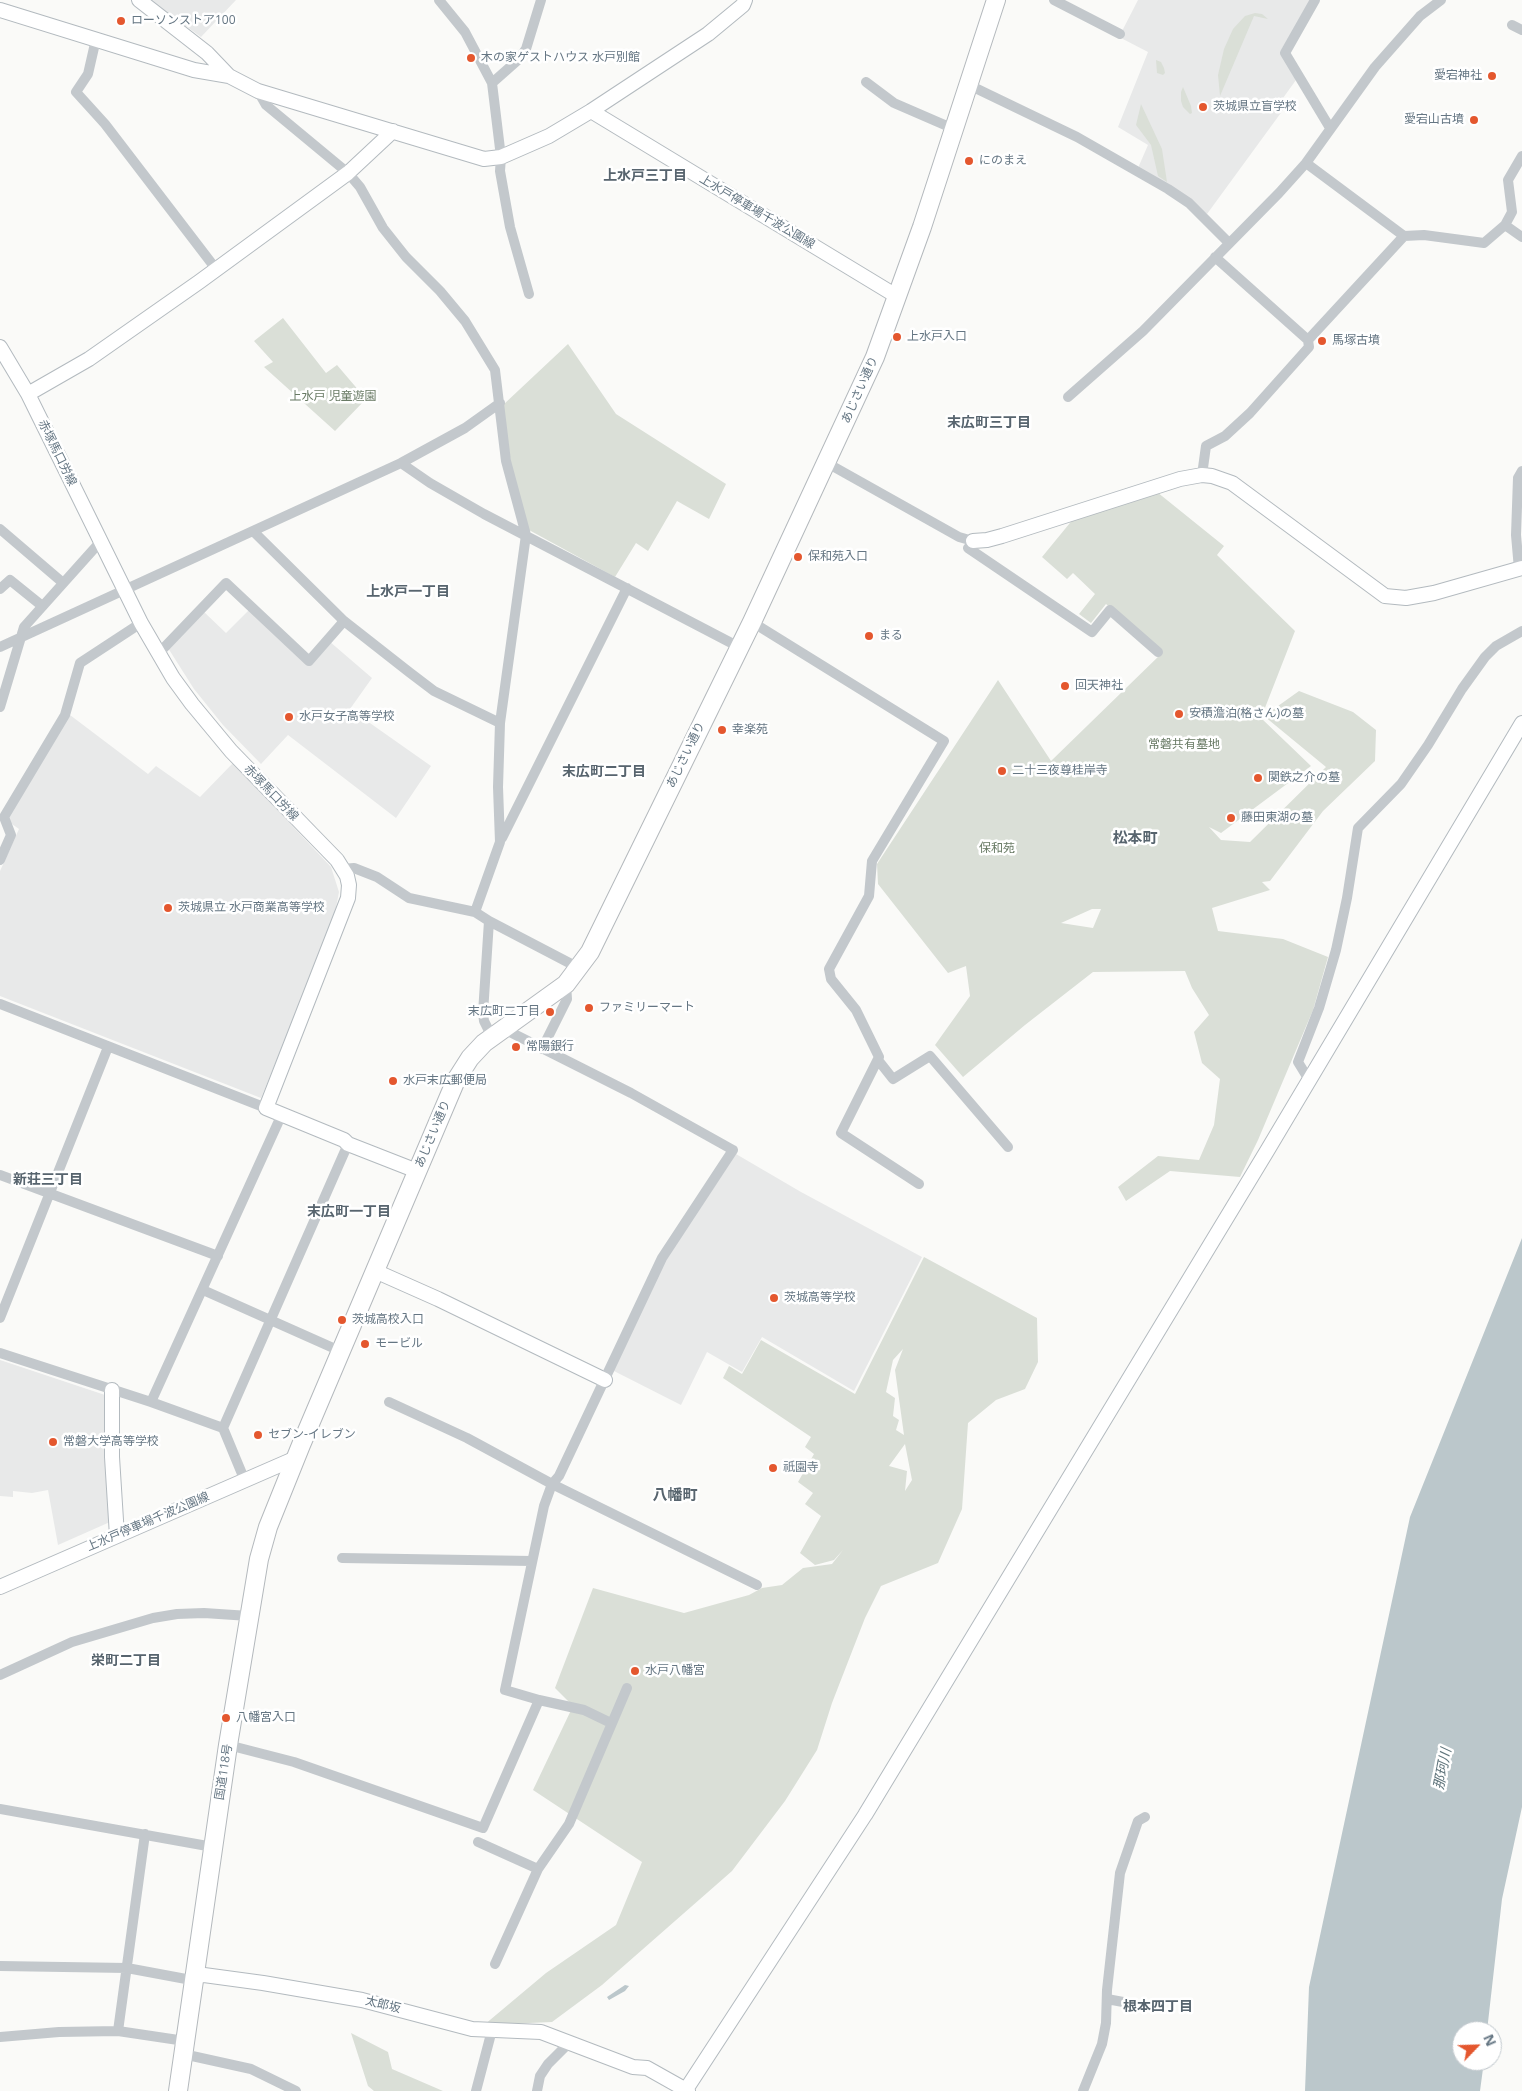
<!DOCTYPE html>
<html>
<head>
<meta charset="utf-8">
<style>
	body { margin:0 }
	#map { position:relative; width:1522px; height:2091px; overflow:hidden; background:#fafaf8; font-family:"Open Sans",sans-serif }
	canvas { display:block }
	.north { position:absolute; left:1452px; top:2021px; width:50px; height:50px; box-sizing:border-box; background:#fff; border:1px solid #c1c8cd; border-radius:50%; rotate:66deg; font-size:14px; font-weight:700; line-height:20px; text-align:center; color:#657683 }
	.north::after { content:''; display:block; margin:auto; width:18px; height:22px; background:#e4572e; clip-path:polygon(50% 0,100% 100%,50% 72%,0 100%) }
</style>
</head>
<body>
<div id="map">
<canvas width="1522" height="2091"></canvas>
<div class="north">N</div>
</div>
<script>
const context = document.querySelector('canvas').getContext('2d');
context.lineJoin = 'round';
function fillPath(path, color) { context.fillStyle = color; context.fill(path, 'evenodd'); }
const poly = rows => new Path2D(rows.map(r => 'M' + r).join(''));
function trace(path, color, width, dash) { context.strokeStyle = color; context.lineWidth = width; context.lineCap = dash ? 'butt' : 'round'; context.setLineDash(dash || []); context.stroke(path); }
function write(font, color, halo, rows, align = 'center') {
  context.font = font + ' "Open Sans","Noto Sans JP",sans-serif'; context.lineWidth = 5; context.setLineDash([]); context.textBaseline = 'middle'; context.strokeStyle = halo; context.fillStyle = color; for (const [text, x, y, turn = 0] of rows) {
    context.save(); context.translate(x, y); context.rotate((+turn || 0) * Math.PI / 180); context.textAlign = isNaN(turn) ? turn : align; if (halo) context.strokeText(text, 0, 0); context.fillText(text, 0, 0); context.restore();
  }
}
fillPath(poly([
	[150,0,236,0,201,37],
	[1138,0,1311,0,1280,52,1296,80,1278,105,1283,110,1207,214,1138,168,1148,145,1118,127,1148,52,1119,37],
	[250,609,309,665,329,641,372,678,350,709,431,766,396,818,288,735,261,764,223,725,194,689,168,648,203,611,226,633],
	[70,715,148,774,156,766,200,797,233,763,331,867,339,892,333,923,261,1098,0,996,0,871,19,829,9,822,8,815],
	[736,1154,801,1192,922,1257,854,1391,762,1337,742,1372,707,1352,681,1405,612,1370,666,1260],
	[0,1360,105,1395,110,1522,58,1545,48,1490,32,1493,13,1491,13,1497,0,1496]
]), '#e8e9e9');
fillPath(poly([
	[1255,13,1262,14,1268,19,1254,16,1220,96,1218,75,1224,49,1233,29,1245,16],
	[1156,60,1161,62,1164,68,1165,73,1163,75,1157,73],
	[1183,87,1191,106,1192,113,1190,114,1183,107,1181,101,1181,92],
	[1141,104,1162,149,1167,182,1158,176,1151,145,1136,125],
	[283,318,326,373,337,365,366,399,335,431,264,367,273,362,254,341],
	[568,344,616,414,726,484,709,519,677,501,648,551,636,543,615,577,529,530,513,479,503,405],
	[1157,492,1224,546,1217,555,1295,631,1261,718,1311,766,1221,833,1209,827,1221,840,1250,842,1326,767,1264,716,1299,691,1353,712,1376,730,1375,761,1323,811,1270,881,1262,882,1270,890,1212,908,1218,931,1283,939,1328,957,1313,1010,1258,1140,1240,1177,1170,1171,1126,1201,1118,1187,1158,1156,1199,1160,1214,1125,1220,1079,1202,1063,1194,1032,1209,1015,1192,988,1185,971,1093,972,1025,1025,963,1077,935,1045,970,996,966,966,948,973,878,884,877,864,998,680,1051,761,1162,653,1106,604,1091,623,1079,614,1095,594,1073,573,1067,579,1042,557,1074,518],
	[1092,909,1101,909,1093,928,1061,923],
	[924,1257,1037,1318,1038,1362,1025,1389,996,1400,968,1423,962,1509,938,1563,881,1586,865,1618,832,1703,817,1750,785,1801,732,1871,602,1985,552,2022,484,2025,546,1973,616,1925,642,1862,533,1790,573,1706,555,1688,593,1588,684,1613,749,1595,762,1588,782,1585,803,1568,832,1564,843,1550,834,1560,815,1565,800,1553,821,1516,805,1504,813,1493,798,1482,814,1454,805,1447,811,1437,723,1378,729,1366,742,1374,761,1340,855,1394],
	[903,1349,895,1370,904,1435,896,1430,899,1420,893,1416,895,1398,886,1392,893,1360],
	[905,1444,912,1480,905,1491,907,1471,889,1466],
	[351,2033,388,2052,392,2069,443,2091,374,2091,368,2086]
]), '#dadfd7');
fillPath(poly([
	[1522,1238,1522,1807,1502,1899,1487,2031,1462,2031,1462,2061,1484,2061,1480,2091,1305,2091,1309,1987,1410,1517],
	[625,1985,629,1986,625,1991,609,2000,607,1997]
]), '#bbc7cb');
const secondary = poly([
	[139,0,207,53,229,76],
	[0,10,194,70,229,76,258,91,484,159,501,157,549,136,591,111,708,34,743,5,745,0],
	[591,111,898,297],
	[0,347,28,394,141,623,173,678,192,704,231,751,337,860,347,876,349,885,348,898,266,1108,344,1140,348,1144,417,1171],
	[28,394,89,359,199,282,348,173,393,131],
	[973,541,987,540,1002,536,1180,479,1202,475,1212,476,1232,483,1385,596,1406,598,1434,593,1522,568],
	[375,1271,438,1299,605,1380],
	[112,1390,112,1457,117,1536],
	[0,1587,296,1458],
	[194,1977,204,1975,263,1983,362,2000,472,2029,541,2032,633,2067,647,2068,688,2091],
	[685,2091,865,1815,1267,1151,1522,723]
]);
const highway = poly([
	[178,2091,228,1745,259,1559,268,1527,301,1445,456,1080,470,1058,484,1043,566,984,590,952,752,622,875,357,922,227,996,0]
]);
trace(secondary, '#b3babf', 16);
trace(highway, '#b4b9bd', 20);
trace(poly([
	[439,0,465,32,492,83,501,157,500,171,510,227,529,294],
	[1054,0,1120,34],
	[1315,0,1285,53,1330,128],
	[1512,25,1522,30],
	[96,39,88,74,76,92,105,124,216,269],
	[866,82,894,103,954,129],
	[492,83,518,60,526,49,541,0],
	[969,85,1077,137,1168,189,1189,203,1229,243],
	[258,91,266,105,348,173,360,187,383,228,406,257,440,291,465,321,495,370,506,461,526,535,500,723,498,787,500,842,475,912],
	[1505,225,1522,237],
	[1404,236,1424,235,1484,243,1505,225,1512,212,1508,180,1522,156],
	[1215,257,1308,340],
	[1068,397,1143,331,1279,193,1306,163,1375,67,1420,16,1441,0],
	[401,463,430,483,484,514,739,647],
	[827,463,959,537,973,541],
	[1202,475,1206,446,1225,436,1250,413,1309,347,1308,340,1404,236,1306,163],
	[0,529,62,582],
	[253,531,344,621,409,672,434,691,500,723],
	[968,548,1092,632,1110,610,1158,652],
	[1519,569,1516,535,1518,478,1522,471],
	[0,589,10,580,41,605],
	[752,622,944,741,872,861,869,896,829,969,831,979,856,1010,879,1057,841,1133,919,1184],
	[0,647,401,463,465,428,500,403],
	[158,654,226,583,309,661,344,621],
	[0,707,24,627,101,541],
	[502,838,627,588],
	[0,860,11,835,4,817,65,715,80,663,141,623],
	[343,869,354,868,377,877,409,898,475,912,489,921,579,968],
	[489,921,483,1013,484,1021,492,1037],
	[0,1004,266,1108],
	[542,1049,567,999,566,984],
	[878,1060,893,1079,930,1056,1008,1147],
	[1309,1080,1298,1062,1319,1008,1336,950,1347,898,1358,828,1401,784,1428,745,1462,689,1485,657,1496,646,1522,631],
	[0,1175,218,1256],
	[203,1290,340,1351],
	[0,1318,108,1047],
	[0,1353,151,1402,223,1428,245,1481],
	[151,1402,282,1114],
	[389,1402,467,1438,552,1484,757,1585],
	[223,1428,348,1144],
	[342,1558,532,1561],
	[0,1675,72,1642,153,1618,177,1614,204,1613,249,1616],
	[539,1700,584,1710,611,1723],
	[228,1745,294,1762,483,1828,539,1700,505,1690,544,1506,552,1484,559,1476,662,1258,733,1150,631,1093,504,1029],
	[0,1809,213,1847],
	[478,1842,538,1869],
	[495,1964,538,1869,569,1824,627,1688],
	[0,1966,127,1968,186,1979,194,1977],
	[1107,1999,1123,2002],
	[118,2031,145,1834],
	[0,2037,59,2032,118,2031,185,2041],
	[183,2054,251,2069,296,2091],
	[476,2091,492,2030],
	[537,2091,540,2076,548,2064,570,2042],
	[1083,2091,1102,2044,1106,2023,1107,1990,1120,1873,1138,1821,1145,1817]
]), '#c3c8cc', 10);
trace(secondary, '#fff', 14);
trace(highway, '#fff', 18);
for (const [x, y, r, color] of [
	[121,21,5,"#e4572e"],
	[471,58,5,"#e4572e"],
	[1492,76,5,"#e4572e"],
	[1203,107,5,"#e4572e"],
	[1474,120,5,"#e4572e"],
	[969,161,5,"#e4572e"],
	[897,337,5,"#e4572e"],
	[1322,341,5,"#e4572e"],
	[798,557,5,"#e4572e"],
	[869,636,5,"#e4572e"],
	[1065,686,5,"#e4572e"],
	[1179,714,5,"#e4572e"],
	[289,717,5,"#e4572e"],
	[722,730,5,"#e4572e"],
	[1002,771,5,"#e4572e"],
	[1258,778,5,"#e4572e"],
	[1231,818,5,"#e4572e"],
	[168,908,5,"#e4572e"],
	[589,1008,5,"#e4572e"],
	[550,1012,5,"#e4572e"],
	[516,1047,5,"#e4572e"],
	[393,1081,5,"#e4572e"],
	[774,1298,5,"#e4572e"],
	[342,1320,5,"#e4572e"],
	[365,1344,5,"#e4572e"],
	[258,1435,5,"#e4572e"],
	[53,1442,5,"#e4572e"],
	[773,1468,5,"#e4572e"],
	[635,1671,5,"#e4572e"],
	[226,1718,5,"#e4572e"]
]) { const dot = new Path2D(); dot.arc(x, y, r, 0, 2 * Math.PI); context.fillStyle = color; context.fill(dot); trace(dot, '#fff', 2); }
write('12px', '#657683', '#fff', [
	["ローソンストア100",131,21],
	["木の家ゲストハウス 水戸別館",481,58],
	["愛宕神社",1482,76,"right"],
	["茨城県立盲学校",1213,107],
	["愛宕山古墳",1464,120,"right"],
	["にのまえ",979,161],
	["上水戸入口",907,337],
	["馬塚古墳",1332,341],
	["保和苑入口",808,557],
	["まる",879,636],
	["回天神社",1075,686],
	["安積澹泊(格さん)の墓",1189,714],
	["水戸女子高等学校",299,717],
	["幸楽苑",732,730],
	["二十三夜尊桂岸寺",1012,771],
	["関鉄之介の墓",1268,778],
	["藤田東湖の墓",1241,818],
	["茨城県立 水戸商業高等学校",178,908],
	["ファミリーマート",599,1008],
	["末広町二丁目",540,1012,"right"],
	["常陽銀行",526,1047],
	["水戸末広郵便局",403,1081],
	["茨城高等学校",784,1298],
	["茨城高校入口",352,1320],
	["モービル",375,1344],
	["セブン-イレブン",268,1435],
	["常磐大学高等学校",63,1442],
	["祇園寺",783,1468],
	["水戸八幡宮",645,1671],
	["八幡宮入口",236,1718]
], 'left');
write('12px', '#657683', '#fff', [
	["上水戸停車場千波公園線",757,212,31],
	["あじさい通り",860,390,-66],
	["赤塚馬口労線",57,453,64],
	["あじさい通り",686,755,-64],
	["赤塚馬口労線",271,793,46],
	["あじさい通り",433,1134,-67],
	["上水戸停車場千波公園線",148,1522,-23],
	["国道118号",224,1772,-81],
	["太郎坂",383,2005,14]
]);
write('12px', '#687a64', '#fff', [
	["上水戸 児童遊園",333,397],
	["常磐共有墓地",1184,745],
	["保和苑",997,849]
]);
write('bold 14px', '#57646e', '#fff', [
	["上水戸三丁目",645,176],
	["末広町三丁目",989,423],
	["上水戸一丁目",408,592],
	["末広町二丁目",604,772],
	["新荘三丁目",48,1180],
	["末広町一丁目",349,1212],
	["栄町二丁目",126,1661],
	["根本四丁目",1158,2007]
]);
write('italic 14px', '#60757c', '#fff', [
	["那珂川",1443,1769,-79]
]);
write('bold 15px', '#57646e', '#fff', [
	["松本町",1135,839],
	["八幡町",675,1496]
]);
</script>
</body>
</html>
